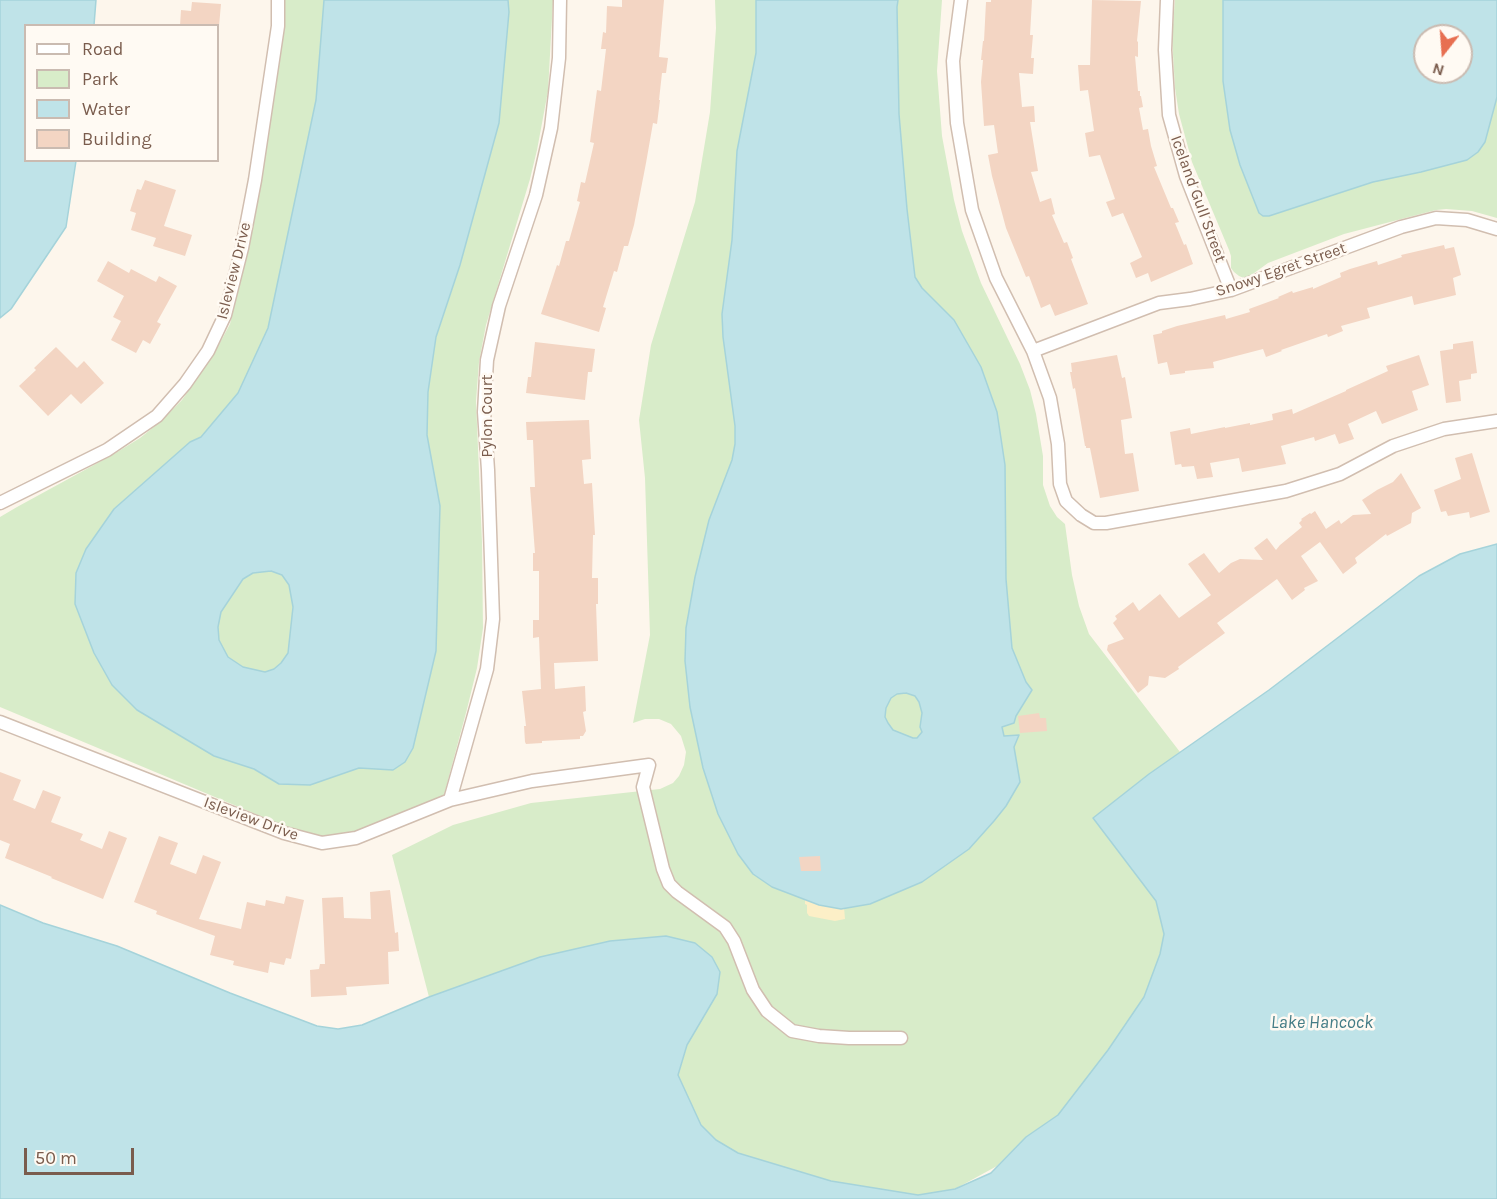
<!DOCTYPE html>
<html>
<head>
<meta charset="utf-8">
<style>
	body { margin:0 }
	#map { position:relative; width:1497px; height:1199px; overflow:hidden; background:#fdf6ec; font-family:Karla,sans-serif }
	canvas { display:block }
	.legend { position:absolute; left:24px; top:24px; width:195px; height:138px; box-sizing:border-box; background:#fffaf3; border:2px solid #cabbb1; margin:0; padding:8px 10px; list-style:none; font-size:18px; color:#7a5c4d }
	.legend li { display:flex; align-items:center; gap:12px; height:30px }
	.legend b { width:30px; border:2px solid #cabbb1 }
	.north { position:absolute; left:1413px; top:24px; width:60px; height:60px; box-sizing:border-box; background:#fffaf3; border:2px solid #cabbb1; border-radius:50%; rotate:197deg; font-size:16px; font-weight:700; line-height:24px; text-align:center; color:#7a5c4d }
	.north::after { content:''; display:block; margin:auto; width:21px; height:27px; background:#e76f51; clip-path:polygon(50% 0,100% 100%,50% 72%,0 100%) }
	.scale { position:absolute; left:24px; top:1148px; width:110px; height:27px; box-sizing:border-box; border:3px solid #7a5c4d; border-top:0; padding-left:8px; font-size:18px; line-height:21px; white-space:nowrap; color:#7a5c4d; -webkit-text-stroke:4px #fffaf3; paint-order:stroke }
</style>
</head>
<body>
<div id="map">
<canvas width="1497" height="1199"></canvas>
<ul class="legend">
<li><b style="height:8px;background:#fff"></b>Road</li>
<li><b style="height:16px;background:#d8ecc9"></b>Park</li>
<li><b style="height:16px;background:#bfe3e8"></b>Water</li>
<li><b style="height:16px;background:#f3d5c3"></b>Building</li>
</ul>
<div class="north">N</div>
<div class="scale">50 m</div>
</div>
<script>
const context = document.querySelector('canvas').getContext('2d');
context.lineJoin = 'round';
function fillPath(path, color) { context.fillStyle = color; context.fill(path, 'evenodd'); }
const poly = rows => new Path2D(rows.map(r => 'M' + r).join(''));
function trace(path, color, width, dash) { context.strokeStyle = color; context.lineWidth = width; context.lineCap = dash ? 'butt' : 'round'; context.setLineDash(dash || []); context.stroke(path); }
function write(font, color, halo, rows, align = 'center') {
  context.font = font + ' Karla,sans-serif'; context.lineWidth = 5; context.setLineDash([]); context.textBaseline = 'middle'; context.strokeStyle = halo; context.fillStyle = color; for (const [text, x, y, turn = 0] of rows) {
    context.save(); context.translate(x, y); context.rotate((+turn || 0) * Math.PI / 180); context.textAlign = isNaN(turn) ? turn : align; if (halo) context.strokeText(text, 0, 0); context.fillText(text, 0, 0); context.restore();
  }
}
fillPath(poly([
	[285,0,553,0,548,91,537,150,530,179,486,325,479,362,476,401,482,542,483,628,477,668,467,709,444,795,428,804,350,835,331,838,311,836,277,823,0,707,0,517,17,507,114,454,140,438,160,422,182,400,215,352,230,324,245,258,285,8],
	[715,0,942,0,937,71,942,136,954,200,962,231,981,283,1020,364,1030,390,1036,414,1043,456,1043,485,1050,506,1057,517,1065,524,1072,575,1079,606,1089,634,1180,752,1126,792,1130,866,1156,901,1164,934,1160,954,1144,997,1108,1050,1058,1115,1026,1137,997,1166,955,1189,918,1195,831,1181,738,1153,716,1140,701,1125,678,1075,687,1045,717,994,540,957,429,997,392,855,453,825,531,803,660,789,673,783,679,776,684,765,686,752,681,736,671,724,659,719,645,719,633,723,650,635,645,478,639,420,651,345,695,202,710,112,716,28],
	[1175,0,1497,0,1497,218,1472,211,1446,209,1436,210,1344,234,1268,263,1250,276,1244,278,1239,276,1234,272,1231,268,1231,256,1229,250,1192,162,1179,114,1175,88,1172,37],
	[1425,36,1461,36,1461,72,1425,72]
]), '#d8ecc9');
fillPath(poly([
	[805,896,844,907,845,919,835,921,809,916,807,913,807,905,805,904]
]), '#fcefc7');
const water = poly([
	[0,0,96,0,94,25,26,26,26,160,76,161,66,227,11,309,0,318,0,0],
	[324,0,508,0,509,12,499,123,460,265,436,337,428,392,427,435,440,506,436,651,413,748,405,762,393,770,359,768,310,785,279,784,254,769,214,756,137,710,112,685,94,653,75,604,76,573,86,549,114,509,190,442,201,437,238,393,268,328,316,100,324,0],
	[271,571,282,575,289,585,293,607,288,653,281,663,274,669,265,672,243,667,228,657,219,640,218,627,221,612,243,579,253,573,271,571],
	[756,0,898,0,897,7,899,114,907,209,915,277,922,288,954,320,981,367,997,412,1005,465,1006,579,1012,648,1026,682,1032,690,1016,716,1014,723,1002,727,1004,736,1019,735,1014,747,1020,782,1006,806,994,821,969,849,922,882,870,904,841,909,819,905,772,887,753,874,738,854,718,814,703,768,690,707,685,661,686,628,695,577,709,520,732,460,735,444,735,426,723,337,722,314,732,240,737,151,756,53,756,0],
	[906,693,915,696,919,702,922,713,920,727,922,732,917,738,913,738,893,730,888,723,885,717,886,708,891,698,897,694,906,693],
	[1223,0,1497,0,1497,97,1485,142,1478,152,1467,160,1421,172,1373,182,1269,216,1263,216,1259,213,1240,165,1230,130,1223,81,1223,0],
	[1425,36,1461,36,1461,72,1425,72,1425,36],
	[1497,544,1497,1199,0,1199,0,905,43,923,117,946,230,993,317,1026,338,1029,362,1025,429,997,540,957,610,941,666,936,695,943,712,957,720,972,717,994,687,1045,678,1075,701,1125,716,1140,738,1153,831,1181,918,1195,955,1189,991,1173,1026,1137,1058,1115,1108,1050,1144,997,1160,954,1164,934,1156,901,1093,818,1149,774,1269,690,1419,576,1460,554,1497,544]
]);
fillPath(water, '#bfe3e8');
trace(water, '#a5d3da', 1.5);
fillPath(poly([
	[622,0,664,0,659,57,668,58,666,73,662,73,659,100,660,100,657,124,653,123,646,163,634,225,628,246,624,246,617,272,614,271,603,307,606,308,599,332,541,314,557,265,559,266,566,241,569,241,580,202,577,201,581,182,585,183,594,143,590,142,597,90,601,91,606,49,601,49,603,32,606,33,607,6,622,7],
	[991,0,1032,0,1030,35,1033,35,1031,58,1034,58,1033,74,1019,73,1022,107,1034,106,1035,122,1030,122,1038,171,1031,172,1040,202,1051,198,1055,214,1052,215,1064,243,1067,242,1073,258,1071,259,1088,304,1055,316,1050,304,1041,308,1029,276,1026,277,1006,228,992,176,988,155,998,153,994,125,984,126,981,82,983,60,981,60,983,41,984,41,986,2,991,2],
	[1092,0,1141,1,1137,41,1138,42,1138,57,1135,56,1138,91,1140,91,1140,96,1141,96,1143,107,1139,108,1143,130,1148,129,1151,146,1157,166,1154,167,1171,208,1173,208,1179,222,1175,223,1184,245,1186,244,1193,264,1151,282,1148,273,1136,278,1130,263,1142,257,1123,213,1112,217,1106,202,1115,199,1100,155,1089,157,1085,133,1094,131,1088,90,1080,91,1078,65,1090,65],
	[192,2,221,4,219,26,180,26,181,10,191,11],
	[145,180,176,190,164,226,192,235,185,256,153,246,156,238,131,230,136,213,130,211,137,189,141,190],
	[1444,245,1445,249,1454,247,1461,275,1453,278,1456,295,1414,305,1412,296,1367,308,1370,318,1341,326,1343,331,1328,337,1327,334,1281,350,1282,351,1266,357,1263,349,1213,362,1214,368,1185,371,1185,373,1170,375,1167,362,1158,364,1153,335,1162,333,1162,331,1177,326,1225,315,1226,319,1250,312,1249,309,1279,298,1278,297,1292,291,1293,293,1313,287,1313,289,1341,277,1340,273,1350,269,1377,261,1378,265,1402,257,1401,255],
	[108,261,129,273,131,269,156,282,159,276,177,286,157,322,161,324,150,344,143,340,136,353,111,340,121,321,113,317,124,296,97,281],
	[1473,341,1477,373,1471,374,1471,379,1459,381,1461,401,1446,403,1440,351,1453,349,1453,344],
	[535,342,595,349,592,372,588,372,585,400,526,393,528,377,531,377],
	[56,347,77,368,84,361,104,383,81,404,71,394,48,416,19,386,36,370,34,368],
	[1117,355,1122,378,1125,377,1132,418,1121,420,1125,454,1133,453,1139,491,1100,498,1090,448,1086,448,1086,446,1085,446,1075,388,1073,389,1070,372,1072,372,1071,363],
	[1419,355,1429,385,1412,391,1418,410,1382,424,1376,411,1348,424,1354,439,1339,444,1335,434,1315,441,1314,437,1281,446,1286,464,1242,472,1239,458,1210,463,1213,477,1197,479,1194,466,1182,467,1181,464,1175,465,1170,432,1190,428,1191,434,1225,427,1225,428,1250,423,1250,425,1273,420,1272,414,1292,409,1293,414,1346,391,1346,390,1388,371,1386,366],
	[589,420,591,459,582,460,584,484,592,483,595,535,593,535,592,578,598,578,598,604,596,604,598,661,554,663,555,689,585,686,586,711,583,712,586,731,583,736,580,736,580,739,542,741,542,743,526,744,525,742,524,726,526,726,522,691,541,689,539,637,533,638,533,620,539,620,539,571,533,571,533,553,535,553,530,487,535,487,533,440,527,440,526,422],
	[1472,453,1490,512,1470,518,1469,512,1448,516,1446,511,1441,512,1434,490,1461,479,1455,458],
	[1401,473,1421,508,1412,513,1411,523,1387,536,1386,534,1355,558,1357,563,1343,574,1320,542,1301,556,1318,581,1304,588,1305,590,1292,600,1277,579,1217,623,1225,633,1178,667,1179,669,1165,678,1149,676,1148,685,1138,693,1109,653,1107,650,1108,645,1124,639,1113,623,1117,619,1115,616,1133,602,1139,611,1160,594,1179,618,1211,595,1188,564,1204,553,1219,573,1231,563,1240,559,1263,560,1254,548,1267,538,1276,550,1280,545,1302,527,1299,523,1302,520,1301,519,1310,513,1311,514,1315,511,1326,529,1339,520,1341,524,1353,515,1371,514,1362,500,1377,490,1393,482],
	[1039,713,1040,718,1046,718,1047,731,1020,733,1018,716],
	[0,772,21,780,13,800,35,809,43,790,61,797,51,822,83,834,80,840,102,849,109,831,127,838,103,899,51,878,52,877,5,858,10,844,0,840],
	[159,836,178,843,170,864,196,874,203,855,221,862,199,919,241,929,247,902,265,906,266,900,284,904,286,896,304,900,291,959,286,958,284,965,270,962,268,973,233,965,234,961,210,955,215,936,156,914,157,911,134,902],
	[820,856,821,871,801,871,799,857],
	[390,890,395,933,398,932,399,951,388,952,389,984,346,987,347,995,311,997,310,970,319,969,320,964,325,964,322,898,343,897,344,918,371,919,370,892]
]), '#f3d5c3');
const minor = poly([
	[961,0,953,61,957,123,972,210,996,278,1033,351,1050,398,1058,444,1060,484,1066,501,1081,515,1094,523,1106,523,1286,491,1340,474,1393,446,1444,429,1497,421],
	[1167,0,1165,50,1169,115,1186,176,1231,290],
	[1033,351,1159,303,1190,299,1231,290,1401,227,1436,218,1467,220,1497,229],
	[0,503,107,450,157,416,185,384,208,351,225,315,242,248,255,180,278,26,278,0],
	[0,722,284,833,322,843,356,838,450,800,532,781,649,765,643,787,663,869,669,884,677,892,725,927,734,941,753,990,767,1011,792,1031,819,1036,849,1038,901,1038],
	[450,800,487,669,493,619,488,470,484,412,487,360,499,306,536,195,551,128,559,58,560,0]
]);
trace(minor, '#d1beb0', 15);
trace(minor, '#fff', 12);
write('16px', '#7a5c4d', '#fffaf3', [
	["Iceland Gull Street",1198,199,70],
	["Snowy Egret Street",1281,270,-19],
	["Isleview Drive",234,271,-76],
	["Pylon Court",487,416,-90],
	["Isleview Drive",251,819,20]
]);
write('italic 18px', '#437c86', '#fffaf3', [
	["Lake Hancock",1322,1023]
]);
</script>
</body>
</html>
